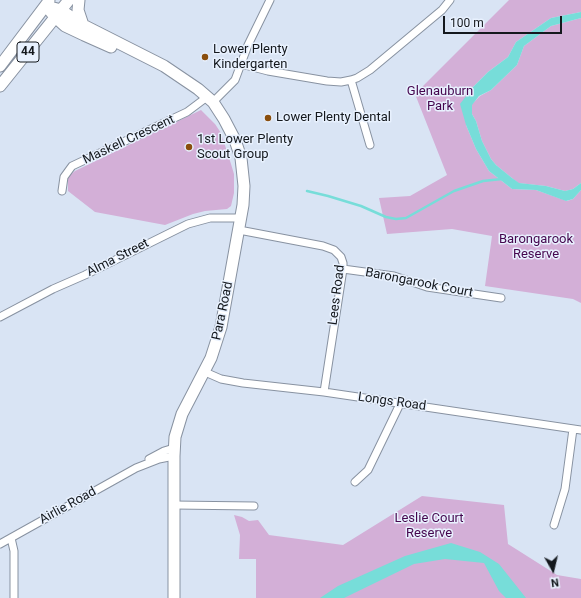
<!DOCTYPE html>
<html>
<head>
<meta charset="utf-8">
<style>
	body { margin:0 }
	#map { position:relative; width:581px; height:598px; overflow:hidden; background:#d9e4f4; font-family:Roboto,sans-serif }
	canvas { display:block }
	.north { position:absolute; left:533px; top:550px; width:40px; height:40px; -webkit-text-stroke:3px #e8f1fe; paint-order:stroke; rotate:172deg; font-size:11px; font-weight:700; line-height:16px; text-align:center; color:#14181d }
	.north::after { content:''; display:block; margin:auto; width:14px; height:18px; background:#14181d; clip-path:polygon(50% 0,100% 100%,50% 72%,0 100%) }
	.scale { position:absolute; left:443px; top:16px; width:119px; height:18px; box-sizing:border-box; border:2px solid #14181d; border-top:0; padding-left:5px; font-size:12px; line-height:14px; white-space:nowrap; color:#14181d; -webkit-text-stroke:3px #e8f1fe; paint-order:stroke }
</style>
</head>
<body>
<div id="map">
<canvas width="581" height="598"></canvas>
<div class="north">N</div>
<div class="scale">100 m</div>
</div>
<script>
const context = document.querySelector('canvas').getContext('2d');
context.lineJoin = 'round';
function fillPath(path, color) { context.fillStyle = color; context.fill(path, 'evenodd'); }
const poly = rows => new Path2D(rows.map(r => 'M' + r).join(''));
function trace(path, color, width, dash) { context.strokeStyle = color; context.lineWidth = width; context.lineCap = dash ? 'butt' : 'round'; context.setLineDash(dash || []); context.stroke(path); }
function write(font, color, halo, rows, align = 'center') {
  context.font = font + ' Roboto,sans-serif'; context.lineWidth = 3; context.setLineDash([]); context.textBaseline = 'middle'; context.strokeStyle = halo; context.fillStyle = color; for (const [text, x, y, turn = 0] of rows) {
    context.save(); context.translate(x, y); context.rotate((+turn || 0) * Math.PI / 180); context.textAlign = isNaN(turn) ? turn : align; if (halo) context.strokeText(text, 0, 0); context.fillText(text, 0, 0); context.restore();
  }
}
fillPath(poly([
	[509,0,581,0,581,12,551,18,516,42,508,57,488,72,473,87,466,125,476,149,489,171,512,189,536,190,567,201,573,199,581,190,581,303,573,299,485,286,492,236,452,229,387,234,379,198,410,196,447,175,415,94],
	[581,18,581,183,573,189,565,191,546,186,518,183,496,165,491,159,482,141,476,121,472,114,471,105,480,96,491,90,517,65,524,46,551,26],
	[201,110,215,124,221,133,231,164,234,174,234,193,231,206,227,209,205,211,193,214,165,225,95,212,68,191,68,177,75,171],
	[422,496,504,505,508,544,557,575,581,579,581,598,256,598,256,559,239,559,240,535,234,515,242,517,249,521,258,520,269,535,343,545]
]), '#d3afd7');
fillPath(poly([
	[581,12,581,18,551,26,524,46,517,65,491,90,479,96,472,105,472,114,476,121,482,141,491,159,496,165,512,178,519,183,546,186,565,191,573,189,581,183,581,190,573,199,566,201,536,190,512,189,489,171,476,149,466,125,460,104,473,87,488,72,508,57,516,42,551,18],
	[451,543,480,552,499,564,526,598,506,598,499,591,484,563,445,559,414,564,344,598,320,598,338,586,405,556]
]), '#77ddd9');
trace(poly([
	[307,191,328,196,361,206,386,217,396,219,406,218,454,191,483,181,502,179]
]), '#77ddd9', 2.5);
const minor = poly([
	[241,64,268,71,327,81,341,82,351,80,357,78,370,70,442,10,450,0],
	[351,80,370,145],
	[213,102,235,80,248,45,270,0],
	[62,191,64,177,72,166,187,112,207,97],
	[239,230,323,246,334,250,341,257,343,263,343,269,324,392],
	[343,269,394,276,427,287,501,298],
	[0,317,53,289,85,275,188,224,210,218,241,218],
	[205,372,221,379,243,383,324,392,581,430],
	[149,459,164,451,174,448],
	[355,482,368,470,400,404],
	[174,505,254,506],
	[554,525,565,489,573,429],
	[11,538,14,551,14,598],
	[0,544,136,468,159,459,174,456]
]);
const primary = poly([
	[79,0,78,10,83,25],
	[46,6,61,10,83,25,164,66,198,89,213,102,224,119,235,140,241,158,244,186,243,205,221,327,211,358,182,414,175,437,174,456,174,598],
	[46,6,55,17,65,26,84,35,111,47],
	[0,66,49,1],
	[0,86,69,0]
]);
trace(minor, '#8892a1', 9);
trace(primary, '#8892a1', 13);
trace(minor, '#fff', 7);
trace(primary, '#fff', 11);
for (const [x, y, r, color] of [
	[205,57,4,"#8a4e0d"],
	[268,118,4,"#8a4e0d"],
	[189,147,4,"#8a4e0d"]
]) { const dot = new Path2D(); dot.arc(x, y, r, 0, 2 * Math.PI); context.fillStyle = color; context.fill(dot); trace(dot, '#e8f1fe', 1.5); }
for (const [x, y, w] of [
	[28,52,22]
]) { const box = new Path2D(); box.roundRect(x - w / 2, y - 10, w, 20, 3); context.fillStyle = '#e8f1fe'; context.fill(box); trace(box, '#14181d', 1); }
write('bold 12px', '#14181d', null, [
	["44",28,52]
]);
write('13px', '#14181d', '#e8f1fe', [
	["Lower Plenty",213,50],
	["Kindergarten",213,65],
	["Lower Plenty Dental",276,118],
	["1st Lower Plenty",197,140],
	["Scout Group",197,155]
], 'left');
write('13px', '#45064e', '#e8f1fe', [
	["Glenauburn",440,92],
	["Park",440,107],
	["Barongarook",536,240],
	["Reserve",536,255],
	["Leslie Court",429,519],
	["Reserve",429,534]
]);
write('13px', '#14181d', '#e8f1fe', [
	["Maskell Crescent",129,140,-25],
	["Alma Street",118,258,-27],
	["Barongarook Court",419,283,11],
	["Lees Road",337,295,-83],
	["Para Road",223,311,-78],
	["Longs Road",392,402,8],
	["Airlie Road",68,506,-29]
]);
</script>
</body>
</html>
